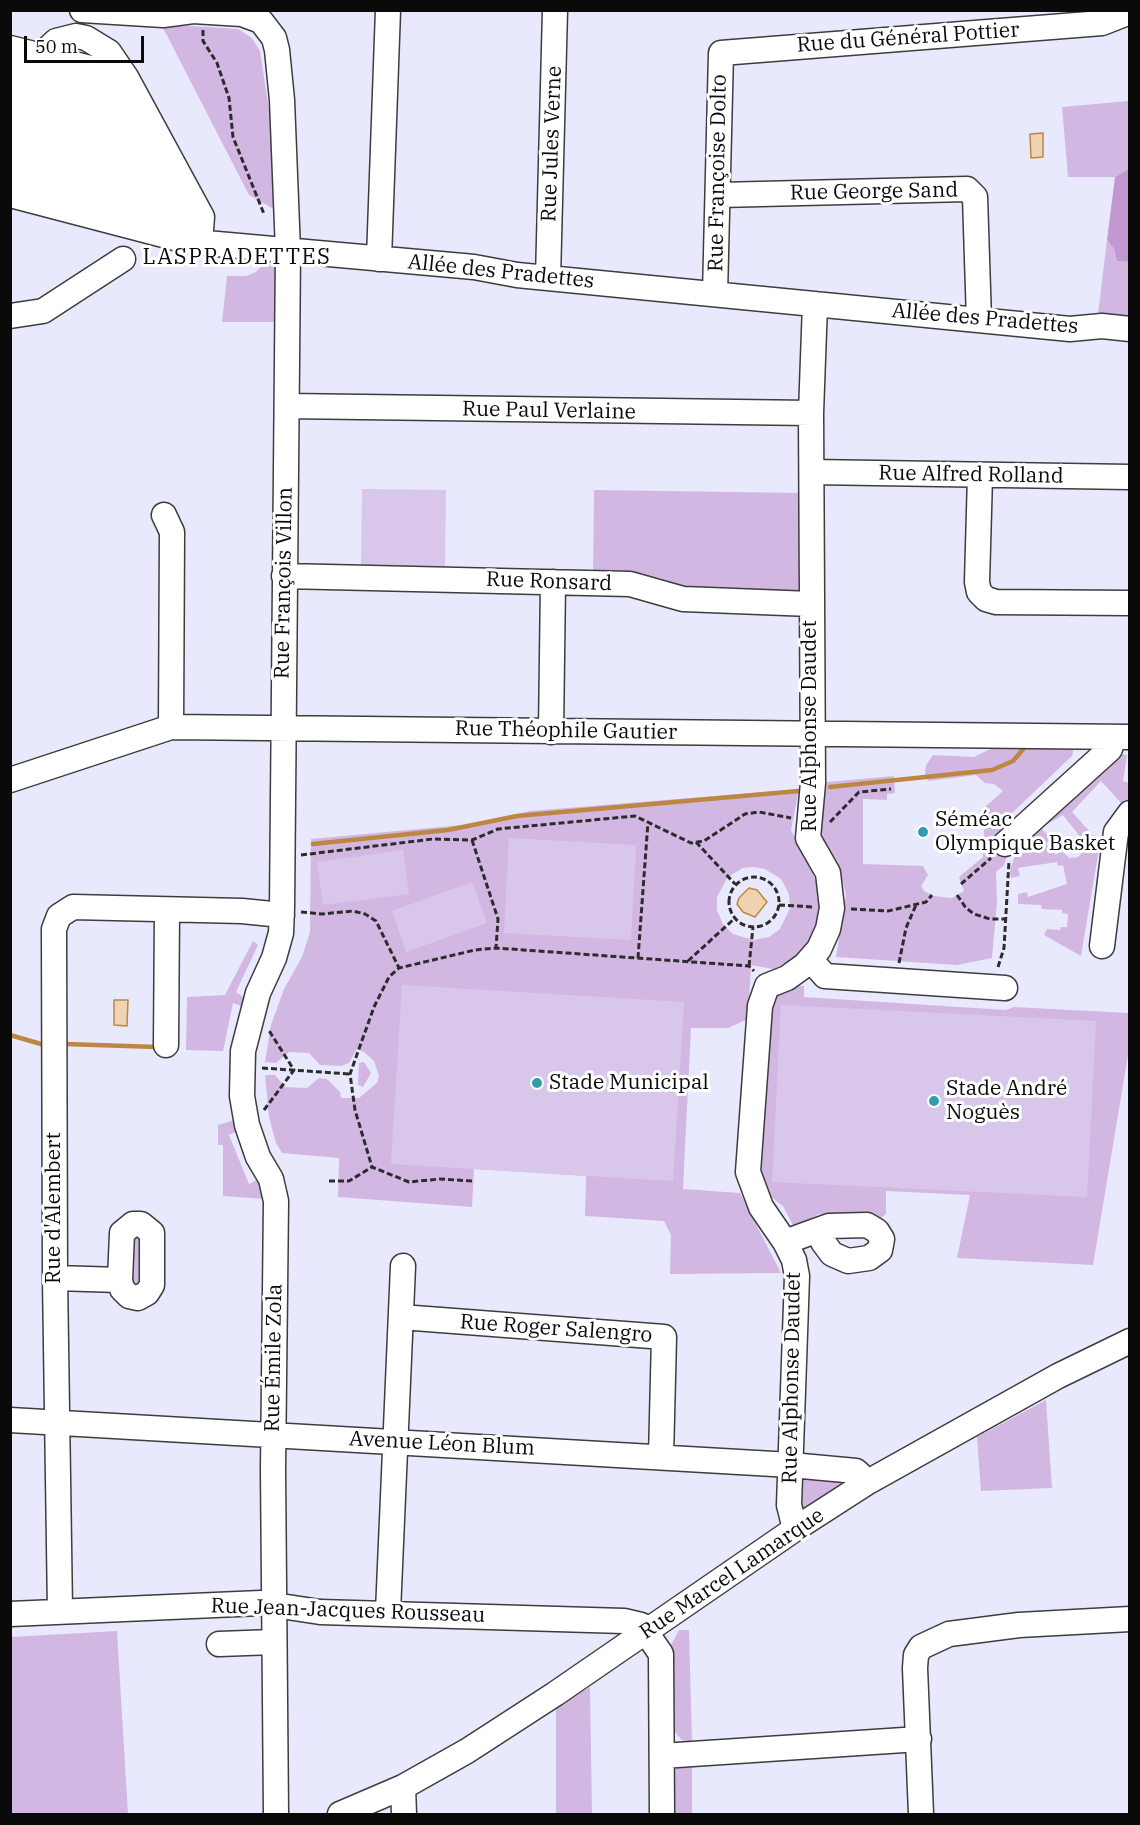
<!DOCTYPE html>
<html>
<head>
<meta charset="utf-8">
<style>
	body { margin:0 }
	#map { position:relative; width:1140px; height:1825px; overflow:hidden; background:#e9e9fd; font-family:"IBM Plex Serif",serif }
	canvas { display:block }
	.frame { position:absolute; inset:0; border:12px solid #0a0a0a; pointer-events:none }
	.scale { position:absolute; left:24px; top:36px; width:120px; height:27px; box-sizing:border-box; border:3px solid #0a0a0a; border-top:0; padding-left:8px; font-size:18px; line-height:21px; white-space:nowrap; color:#0a0a0a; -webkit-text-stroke:4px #fff; paint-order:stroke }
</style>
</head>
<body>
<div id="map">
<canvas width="1140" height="1825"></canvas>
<div class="frame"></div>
<div class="scale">50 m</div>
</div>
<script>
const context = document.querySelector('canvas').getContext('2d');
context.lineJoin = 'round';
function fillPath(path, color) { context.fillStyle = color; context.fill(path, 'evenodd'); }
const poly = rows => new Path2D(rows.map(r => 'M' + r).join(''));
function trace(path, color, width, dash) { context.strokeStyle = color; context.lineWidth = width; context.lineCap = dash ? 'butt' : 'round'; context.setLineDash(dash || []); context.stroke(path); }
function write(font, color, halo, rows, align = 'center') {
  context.font = font + ' "IBM Plex Serif",serif'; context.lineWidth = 6; context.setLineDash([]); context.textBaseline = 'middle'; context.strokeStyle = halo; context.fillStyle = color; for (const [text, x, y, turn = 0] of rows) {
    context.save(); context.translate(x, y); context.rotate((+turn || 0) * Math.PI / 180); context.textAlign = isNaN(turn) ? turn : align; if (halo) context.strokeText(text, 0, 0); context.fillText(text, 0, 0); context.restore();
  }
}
fillPath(poly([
	[161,24,238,29,252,38,260,51,273,136,279,212,249,195],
	[1129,101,1129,169,1115,177,1068,177,1062,107],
	[1107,240,1114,249,1117,261,1129,262,1129,317,1098,314],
	[267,260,278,264,276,322,222,322,227,276,246,276,256,272],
	[594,490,802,493,805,595,685,594,593,573],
	[1002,743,1073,748,1073,752,1072,756,1011,814,1019,822,1004,865,996,872,997,902,992,958,957,965,836,957,846,895,838,862,820,836,826,782,894,776,895,793,887,794,887,800,863,799,863,864,923,866,928,875,921,886,924,891,934,896,952,898,964,891,959,877,983,857,985,807,1003,791,994,784,985,783,976,775,928,781,925,774,926,765,933,755,974,757],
	[1116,753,1127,755,1123,781,1129,783,1129,800,1122,804,1101,781,1072,812,1100,843,1081,956,1044,935,1047,929,1060,930,1061,927,1067,927,1068,914,1062,913,1062,910,1042,909,1041,905,1018,904,1018,894,1027,892,1028,897,1067,884,1063,865,1058,866,1057,862,1018,868,1020,876,1011,878,1010,870,1018,847],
	[1063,815,1085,843,1085,850,1078,857,1069,858,1061,850,1056,855,1046,844,1051,839,1041,828],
	[799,789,791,830,820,889,821,909,816,929,806,946,791,960,773,969,751,965,748,1019,728,1028,691,1028,683,1189,740,1193,781,1273,670,1274,671,1235,664,1221,585,1216,586,1176,474,1169,472,1207,338,1197,339,1158,282,1153,276,1143,269,1117,265,1075,275,1075,285,1087,307,1088,319,1078,327,1079,340,1092,341,1098,359,1098,377,1083,379,1076,374,1061,364,1052,357,1049,349,1063,341,1066,320,1065,309,1053,289,1052,276,1063,265,1062,271,1025,284,989,302,957,310,932,311,839,472,824,530,811],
	[754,867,765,869,781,879,789,894,790,908,780,929,769,937,753,940,733,934,723,924,717,910,717,897,728,877,743,868],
	[253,941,258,945,236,992,247,1000,244,1007,233,1003,223,1051,186,1050,187,997,225,995],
	[795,986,804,986,804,997,1006,1010,1014,1007,1129,1013,1129,1049,1093,1265,957,1258,970,1195,886,1191,886,1214,876,1222,856,1213,831,1213,819,1214,794,1227,783,1206,759,1188,768,1014,773,997],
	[364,1062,371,1073,363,1087,358,1085,359,1063],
	[238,1119,242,1129,229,1135,249,1184,258,1179,265,1199,223,1196,223,1145,218,1145,218,1125],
	[143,1232,145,1284,130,1288,128,1236],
	[1046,1400,1052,1488,981,1491,977,1437],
	[801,1478,840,1479,844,1487,804,1509,800,1505],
	[679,1630,689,1630,692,1742,682,1740,673,1730,670,1647],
	[117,1631,128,1814,11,1814,11,1637],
	[590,1687,592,1814,556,1814,556,1708],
	[684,1760,692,1760,692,1814,672,1814,672,1773]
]), '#d3b7e3');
fillPath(poly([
	[1129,169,1129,262,1117,261,1114,249,1107,240,1115,177]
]), '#c198d2');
fillPath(poly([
	[362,489,446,490,445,567,361,565],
	[509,838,636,845,631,940,504,933],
	[403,850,409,894,323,905,317,862],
	[472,882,487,923,406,952,392,911],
	[402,985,684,1002,673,1181,391,1164],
	[781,1005,1096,1021,1087,1197,772,1182]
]), '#d9c7eb');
const water = poly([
	[1043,133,1043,157,1031,158,1030,134,1043,133],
	[749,888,757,890,767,902,755,917,743,912,737,904,739,898,749,888],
	[114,1000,128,1000,127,1026,114,1025,114,1000]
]);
fillPath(water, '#efd3b3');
trace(water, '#be8741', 1.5);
trace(poly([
	[830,787,992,770,1013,761,1025,747],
	[313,844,448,830,517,816,799,791],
	[10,1035,41,1044],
	[65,1044,157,1047]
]), '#be8741', 4.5);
const minor = poly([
	[82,10,163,15,193,11,242,14,261,21,274,38,277,50,282,100,288,251,282,908,281,933,274,958,258,993,243,1051,242,1096,247,1125,258,1157,271,1179,276,1201,273,1470,276,1814],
	[10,48,126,77,202,217,200,242],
	[10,67,34,76,139,101],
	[10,84,56,41,76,36,86,38,109,52,126,77],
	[10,88,152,125],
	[10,110,165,149],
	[10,131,179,175],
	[10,152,192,199],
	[10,172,201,221],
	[10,195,182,240,206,243,474,267,517,275,1070,329,1102,326,1130,329],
	[719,195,967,189,975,197,979,320],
	[379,259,388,10],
	[548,278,555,10],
	[715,294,721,53,1102,23,1130,12],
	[10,316,43,311,123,259],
	[287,406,811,413],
	[812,472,1130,477],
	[980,476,977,582,979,592,986,599,996,602,1130,603],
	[164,515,172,532,171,727],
	[284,576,630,584,683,599,811,604],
	[551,732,553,582],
	[10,780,171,727,1130,737],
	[1005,844,1110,749,1113,738],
	[1102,946,1116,832,1130,813],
	[810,959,825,976,1005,988],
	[166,1045,167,911],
	[133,1224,141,1224,152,1233,152,1285,147,1293,138,1298,129,1296,122,1289,120,1280,122,1233,133,1224],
	[785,1242,829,1226,867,1225,877,1231,882,1239,880,1250,869,1258,848,1261,832,1254,823,1242,822,1229],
	[55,1278,120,1280],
	[401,1317,664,1337,661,1457],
	[10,1420,791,1465,856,1471,868,1482],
	[795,1529,789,1505,797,1276,794,1260,785,1242,761,1207,748,1172,760,1006,767,986,787,978,805,965,819,949,828,929,832,908,828,873,808,838,813,783,811,413,815,304],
	[60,1611,55,1278,54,929,59,916,73,907,242,911,282,915],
	[388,1612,403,1266],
	[10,1614,261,1603,320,1612,624,1621,641,1625,661,1654,662,1814],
	[219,1644,274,1642],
	[662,1756,919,1739],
	[403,1787,404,1814],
	[340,1814,403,1787,467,1751,555,1694,795,1529,868,1482,1058,1376,1130,1341],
	[921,1814,915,1668,916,1655,921,1647,949,1634,1019,1625,1130,1619]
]);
trace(minor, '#3d3d3d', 27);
trace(poly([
	[203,30,203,41,217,63,229,98,233,137,264,214],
	[830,822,859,792,891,789],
	[472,840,498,919,496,948],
	[696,842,735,884],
	[301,855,433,839,472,840,498,829,635,816,691,843,704,841,745,814,759,812,791,818],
	'729 902a25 25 0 1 1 50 0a25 25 0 1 1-50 0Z',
	[961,884,991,858],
	[957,895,966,908,974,914,990,919,1007,919],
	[779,905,814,907],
	[851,909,888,911,926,902,932,895],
	[301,912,322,914,353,911,365,914,376,921,399,968],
	[638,958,648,822],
	[688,961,735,918],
	[899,963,906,928,916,905],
	[749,966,753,927],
	[998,967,1004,948,1009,861],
	[262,1068,350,1074],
	[264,1110,294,1070,268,1029],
	[329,1181,349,1181,372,1167],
	[472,1181,440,1179,409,1182,372,1167,355,1110,350,1074,374,1007,389,977,399,968,475,950,496,948,749,966,754,971]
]), '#2c2c2c', 3, [6, 3]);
trace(minor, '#fff', 24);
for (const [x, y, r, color] of [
	[923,832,6,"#319daa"],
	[537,1083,6,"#319daa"],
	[934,1101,6,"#319daa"]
]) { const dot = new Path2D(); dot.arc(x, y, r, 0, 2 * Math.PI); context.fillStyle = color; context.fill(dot); trace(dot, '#fff', 2); }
write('21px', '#0a0a0a', '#fff', [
	["Rue du Général Pottier",908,38,-4],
	["Rue Jules Verne",552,144,-88],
	["Rue Françoise Dolto",718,173,-89],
	["Rue George Sand",874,192,-1],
	["Allée des Pradettes",501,272,6],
	["Allée des Pradettes",985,319,5],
	["Rue Paul Verlaine",549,411,1],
	["Rue Alfred Rolland",971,475,1],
	["Rue Ronsard",549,582,2],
	["Rue François Villon",284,583,-89],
	["Rue Alphonse Daudet",810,726,-90],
	["Rue Théophile Gautier",566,731,1],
	["Rue d'Alembert",54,1208,-90],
	["Rue Roger Salengro",556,1329,4],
	["Rue Émile Zola",274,1358,-89],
	["Rue Alphonse Daudet",792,1378,-89],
	["Avenue Léon Blum",442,1444,3],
	["Rue Marcel Lamarque",732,1574,-34],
	["Rue Jean-Jacques Rousseau",348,1611,2]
]);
write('21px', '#0a0a0a', '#fff', [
	["Séméac",935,820],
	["Olympique Basket",935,844],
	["Stade Municipal",549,1083],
	["Stade André",946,1089],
	["Noguès",946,1113]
], 'left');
context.letterSpacing = '1.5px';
write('22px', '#0a0a0a', '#fff', [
	["LASPRADETTES",237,258]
]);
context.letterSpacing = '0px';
</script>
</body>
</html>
